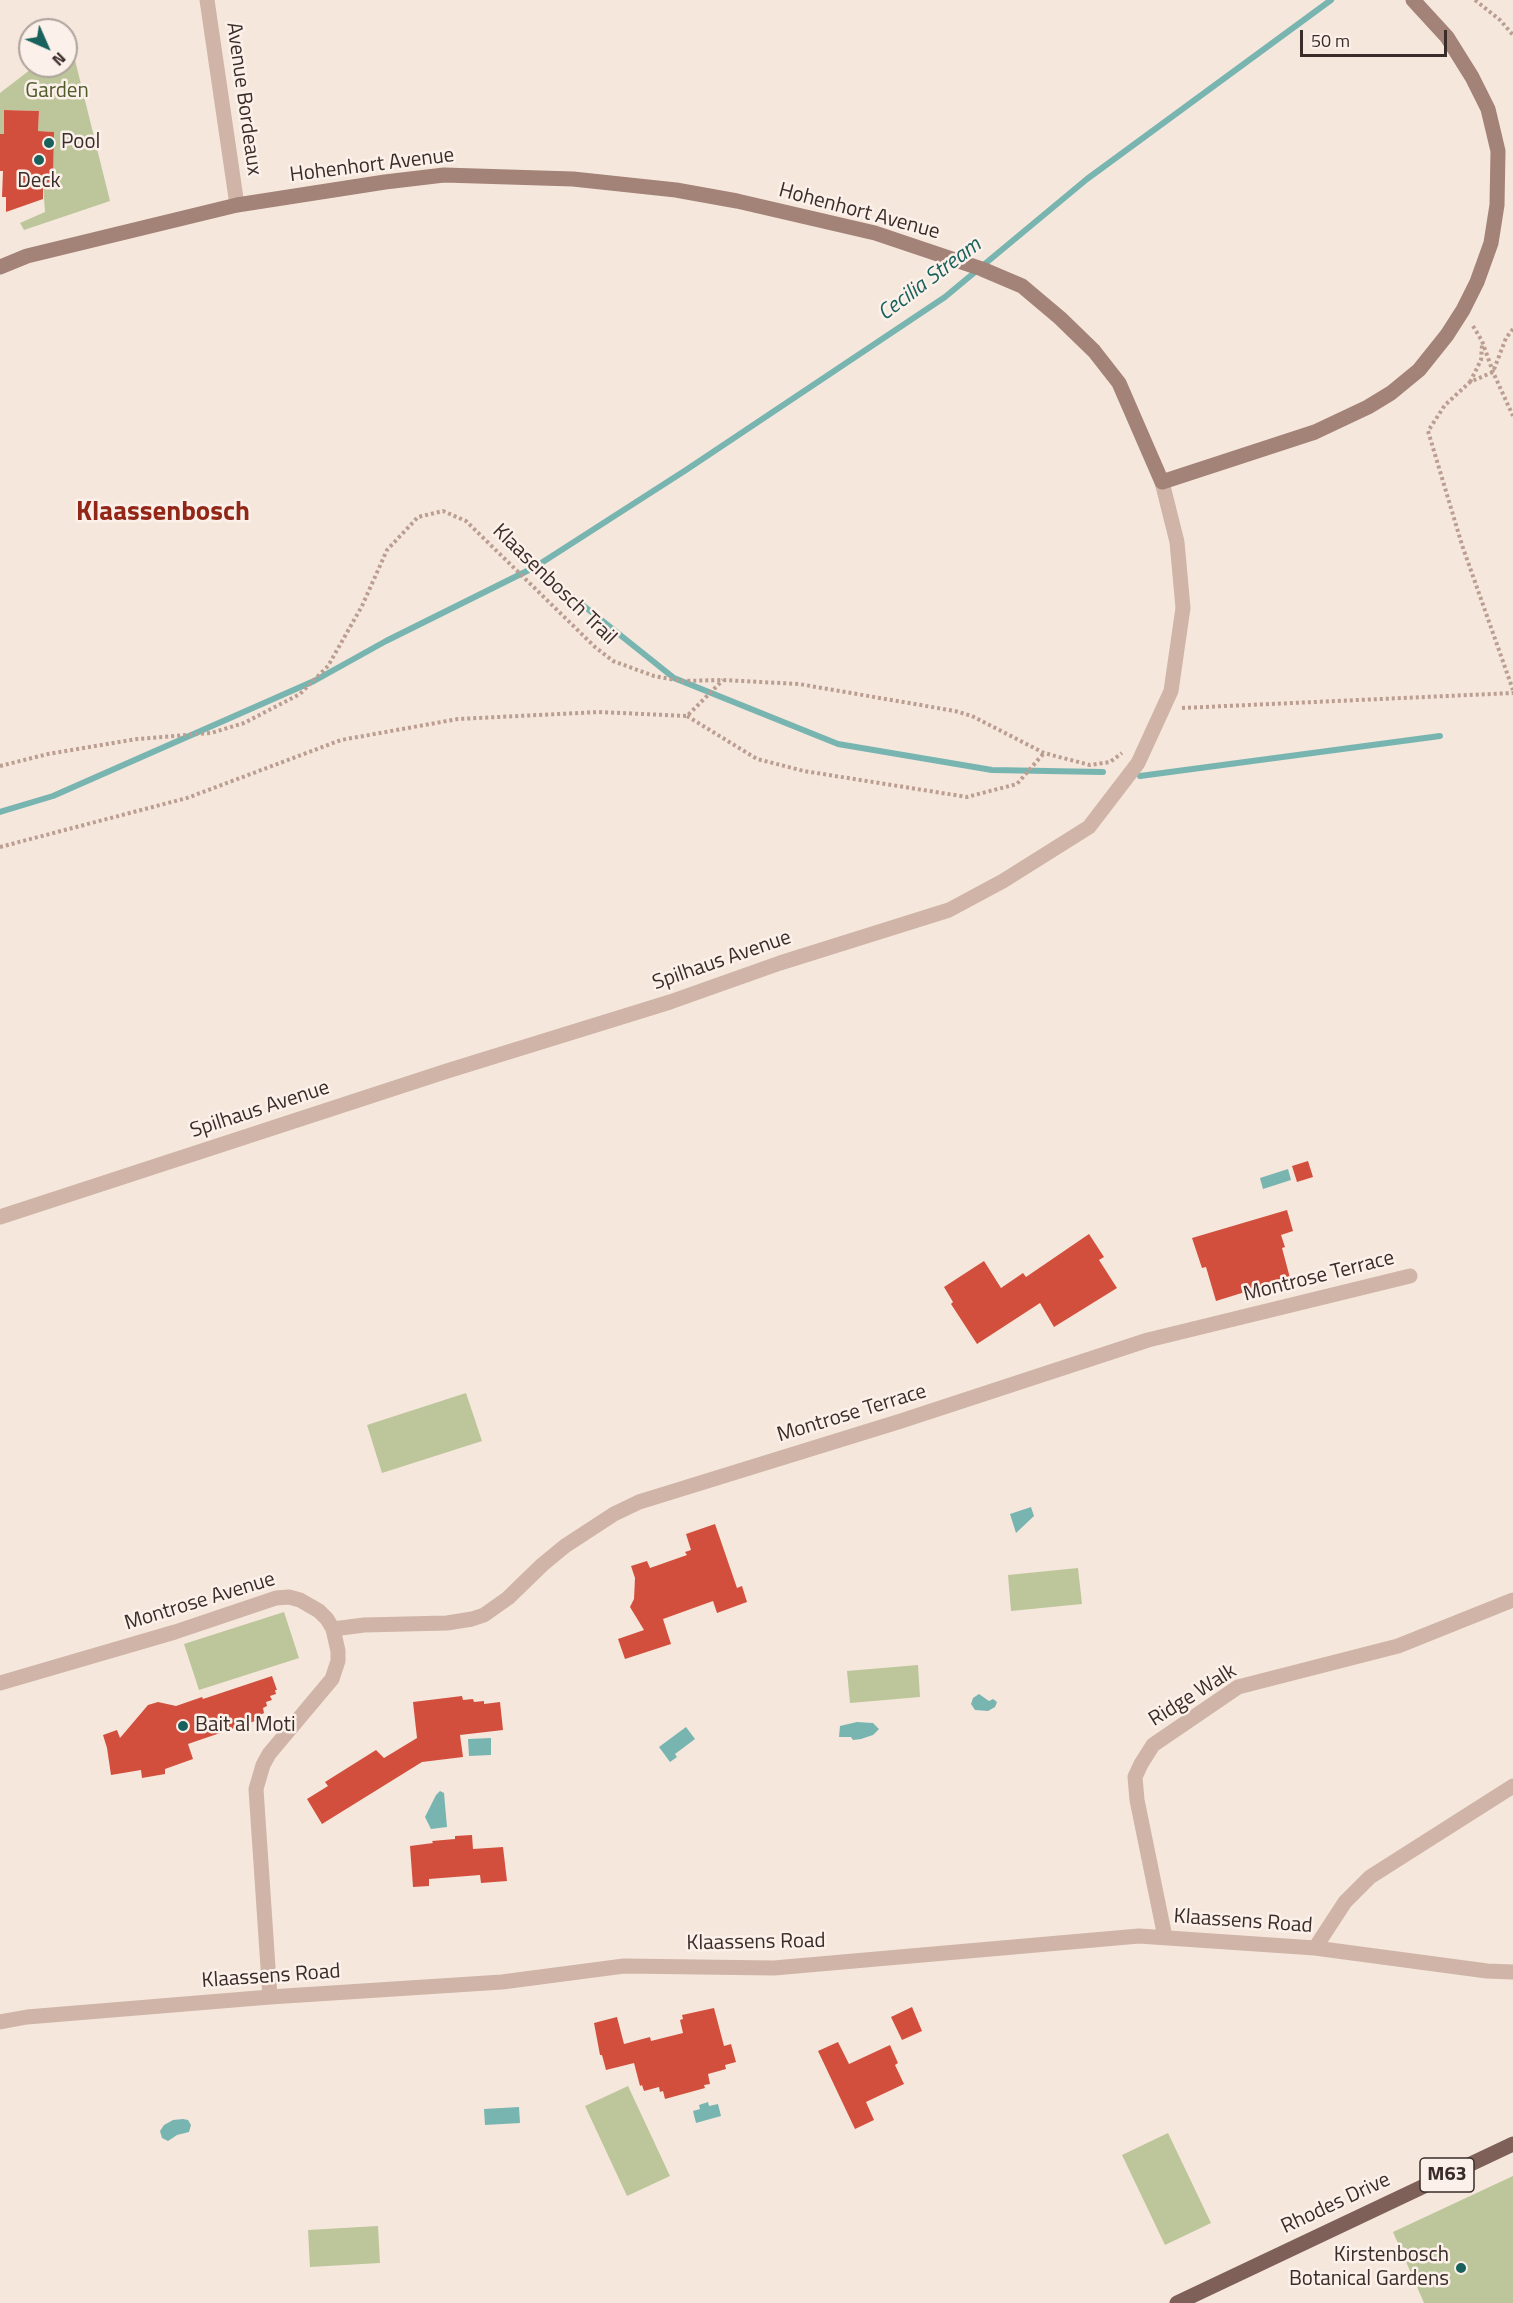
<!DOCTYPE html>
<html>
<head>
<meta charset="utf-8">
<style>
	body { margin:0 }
	#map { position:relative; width:1513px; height:2303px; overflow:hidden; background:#f5e7dc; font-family:"Titillium Web",sans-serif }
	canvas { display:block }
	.north { position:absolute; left:18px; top:18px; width:60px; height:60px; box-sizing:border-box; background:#fcf1ea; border:2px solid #aea29c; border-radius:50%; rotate:135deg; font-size:16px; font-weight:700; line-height:24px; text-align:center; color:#3a2c28 }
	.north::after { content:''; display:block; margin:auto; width:21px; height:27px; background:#19615d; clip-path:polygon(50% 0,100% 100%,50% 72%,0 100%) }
	.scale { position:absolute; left:1300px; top:30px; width:147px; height:27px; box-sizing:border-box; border:3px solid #3a2c28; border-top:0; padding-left:8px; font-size:18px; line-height:21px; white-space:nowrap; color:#3a2c28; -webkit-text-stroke:4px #fcf1ea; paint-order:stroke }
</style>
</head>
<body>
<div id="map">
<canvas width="1513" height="2303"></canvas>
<div class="north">N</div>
<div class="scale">50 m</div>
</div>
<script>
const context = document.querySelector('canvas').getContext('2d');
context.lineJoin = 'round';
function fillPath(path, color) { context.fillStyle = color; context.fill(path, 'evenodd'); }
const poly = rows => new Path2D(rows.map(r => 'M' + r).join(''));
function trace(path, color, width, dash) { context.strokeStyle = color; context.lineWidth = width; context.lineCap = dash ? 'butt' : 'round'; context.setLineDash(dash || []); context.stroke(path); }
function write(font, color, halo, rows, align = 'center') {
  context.font = font + ' "Titillium Web",sans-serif'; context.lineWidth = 5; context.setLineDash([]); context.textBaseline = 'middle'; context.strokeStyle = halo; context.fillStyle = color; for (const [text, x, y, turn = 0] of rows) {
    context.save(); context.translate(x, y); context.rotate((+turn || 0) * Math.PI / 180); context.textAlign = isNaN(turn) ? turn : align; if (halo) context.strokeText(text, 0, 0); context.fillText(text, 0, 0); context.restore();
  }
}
fillPath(poly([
	[70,40,110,201,24,230,20,223,45,212,43,183,53,182,54,132,38,131,39,111,4,110,5,134,0,134,0,93,35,66,66,66,66,42],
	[466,1393,482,1441,382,1473,367,1425],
	[1078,1568,1082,1604,1011,1611,1008,1575],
	[284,1612,299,1658,199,1690,184,1644],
	[918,1665,920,1697,850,1703,847,1671],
	[628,2086,670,2176,627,2196,585,2106],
	[1168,2133,1211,2223,1165,2245,1122,2155],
	[1513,2176,1513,2303,1424,2303,1393,2232],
	[378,2226,380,2263,310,2267,308,2230]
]), '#bcc69a');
fillPath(poly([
	[1288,1169,1291,1180,1263,1189,1260,1178],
	[1031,1507,1034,1516,1016,1533,1010,1514],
	[979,1694,989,1701,993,1699,997,1702,995,1707,988,1711,975,1710,971,1704,973,1698],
	[857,1722,873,1723,879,1729,873,1735,861,1739,853,1740,851,1737,839,1737,840,1726],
	[686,1727,695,1739,675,1754,677,1757,670,1762,659,1747],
	[491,1738,491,1755,469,1756,468,1739],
	[440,1791,444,1793,447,1827,431,1829,425,1817,436,1795],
	[708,2102,709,2106,718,2104,721,2116,696,2123,693,2111,700,2109,699,2105],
	[519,2107,520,2123,485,2125,484,2109],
	[183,2119,188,2120,191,2125,189,2132,177,2135,168,2141,162,2138,160,2131,164,2125,173,2120]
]), '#78b5b1');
trace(poly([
	[535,567,686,470,945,297,1087,179,1331,0],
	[1140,776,1440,736],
	[0,812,53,796,314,681,386,641,535,567,674,678,838,744,992,770,1103,772]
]), '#78b5b1', 6);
fillPath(poly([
	[4,110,39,111,38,131,54,132,53,182,43,183,43,199,6,212,6,197,2,197,3,171,0,171,0,134,4,134],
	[1308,1161,1313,1177,1297,1182,1292,1166],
	[1287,1210,1293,1231,1281,1235,1285,1247,1282,1248,1290,1278,1216,1301,1206,1267,1202,1268,1192,1238],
	[1089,1234,1104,1257,1099,1260,1117,1288,1054,1327,1040,1303,977,1344,951,1304,953,1302,944,1287,984,1261,1001,1288,1023,1273,1026,1277],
	[715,1524,737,1588,742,1586,747,1602,717,1613,713,1601,663,1619,671,1644,625,1659,618,1639,644,1630,630,1607,634,1599,635,1578,631,1566,647,1561,650,1568,687,1555,685,1552,691,1550,686,1534],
	[272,1676,277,1690,275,1690,276,1694,270,1696,272,1700,266,1702,267,1706,263,1708,264,1713,254,1718,255,1721,188,1744,193,1759,165,1769,165,1774,142,1778,141,1770,111,1775,107,1748,103,1735,117,1730,120,1738,148,1705,158,1702,176,1706,202,1697,203,1699],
	[462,1696,463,1700,473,1699,474,1702,484,1701,484,1704,500,1702,503,1730,460,1735,463,1757,422,1762,322,1824,307,1799,328,1786,325,1782,376,1750,384,1758,417,1738,413,1702],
	[472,1835,473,1849,503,1847,507,1881,481,1883,480,1875,429,1879,429,1886,413,1887,410,1846,433,1843,432,1841,455,1839,455,1836],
	[912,2007,922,2031,902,2040,891,2017],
	[714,2008,724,2046,731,2044,736,2062,725,2065,726,2069,708,2074,710,2084,704,2085,705,2088,665,2099,663,2091,660,2092,659,2087,644,2091,642,2085,640,2086,634,2063,606,2070,602,2055,600,2055,594,2023,617,2017,624,2044,650,2037,651,2041,683,2033,680,2020,683,2019,682,2015],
	[838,2042,849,2064,890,2045,898,2063,895,2065,904,2084,866,2102,874,2120,855,2129,818,2051]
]), '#d34f3d');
trace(poly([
	[1475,0,1500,20,1513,35],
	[1473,326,1482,341,1493,372,1513,416],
	[1513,329,1506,338,1493,372,1470,382,1445,405,1428,431,1462,545,1513,690],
	[1470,382,1481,360,1482,345],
	[1182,708,1513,693],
	[687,716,757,759,804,771,967,797,1017,784,1044,753],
	[0,766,48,754,137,739,211,733,244,723,300,694,328,666,362,606,387,550,418,517,443,511,466,521,595,647,613,661,654,676,681,681,723,680,799,684,955,711,972,716,1044,753,1090,765,1110,762,1122,753],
	[0,847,187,798,341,740,458,719,599,712,687,716,723,680]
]), '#bb9e91', 4, [3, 3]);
trace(poly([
	[207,0,237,205],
	[0,1217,447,1071,670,1002,780,963,949,910,1003,881,1089,827,1138,763,1171,691,1183,608,1177,542,1162,482],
	[333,1629,364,1625,447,1623,472,1619,484,1615,508,1598,542,1565,565,1546,614,1514,639,1502,901,1421,1148,1340,1410,1276],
	[0,1683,175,1632,276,1598,289,1597,300,1600,319,1611,327,1619,333,1629,338,1651,338,1661,332,1679,269,1754,263,1765,256,1789,270,1997],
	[1165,1937,1137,1800,1135,1777,1141,1764,1153,1745,1238,1687,1398,1646,1513,1600],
	[1315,1948,1345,1902,1370,1877,1513,1786],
	[0,2022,27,2017,270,1997,502,1982,624,1966,774,1968,1139,1936,1315,1948,1487,1971,1513,1972]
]), '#cfb4a7', 15);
trace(poly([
	[0,267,27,256,237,205,385,182,444,175,573,179,676,190,737,201,875,233,982,269,1022,286,1060,318,1094,351,1119,383,1162,482,1315,432,1368,407,1391,393,1419,370,1447,335,1463,310,1477,282,1491,243,1497,205,1498,151,1488,109,1472,77,1447,37,1413,0]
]), '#a38278', 15);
trace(poly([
	[1177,2303,1513,2144]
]), '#7e6058', 15);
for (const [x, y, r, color] of [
	[49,143,6,"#19615d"],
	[39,160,6,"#19615d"],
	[183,1726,6,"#19615d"],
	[1461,2268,6,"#19615d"]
]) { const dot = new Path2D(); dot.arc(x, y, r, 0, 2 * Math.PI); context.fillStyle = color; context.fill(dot); trace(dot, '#fcf1ea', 2); }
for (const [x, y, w] of [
	[1447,2175,54]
]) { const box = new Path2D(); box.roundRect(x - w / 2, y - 17, w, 34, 4.5); context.fillStyle = '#fcf1ea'; context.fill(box); trace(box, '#3a2c28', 1.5); }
write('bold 20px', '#3a2c28', null, [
	["M63",1447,2175]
]);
write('21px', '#4f5b29', '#fcf1ea', [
	["Garden",57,92]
]);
write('21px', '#3a2c28', '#fcf1ea', [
	["Avenue Bordeaux",243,99,82],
	["Hohenhort Avenue",372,166,-7],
	["Hohenhort Avenue",859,212,15],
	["Klaasenbosch Trail",554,585,44],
	["Spilhaus Avenue",722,961,-19],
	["Spilhaus Avenue",260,1110,-18],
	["Montrose Terrace",1319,1277,-14],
	["Montrose Terrace",852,1414,-17],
	["Montrose Avenue",200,1602,-17],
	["Ridge Walk",1193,1696,-32],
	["Klaassens Road",1243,1922,4],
	["Klaassens Road",756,1943,-1],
	["Klaassens Road",271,1977,-4],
	["Rhodes Drive",1336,2204,-25]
]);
write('21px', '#3a2c28', '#fcf1ea', [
	["Pool",61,143],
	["Deck",39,182,"center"],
	["Bait al Moti",195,1726],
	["Kirstenbosch",1449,2256,"right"],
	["Botanical Gardens",1449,2280,"right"]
], 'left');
write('italic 22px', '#19615d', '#fcf1ea', [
	["Cecilia Stream",930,280,-37]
]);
write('bold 27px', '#922718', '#fcf1ea', [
	["Klaassenbosch",163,513]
]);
</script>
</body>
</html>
